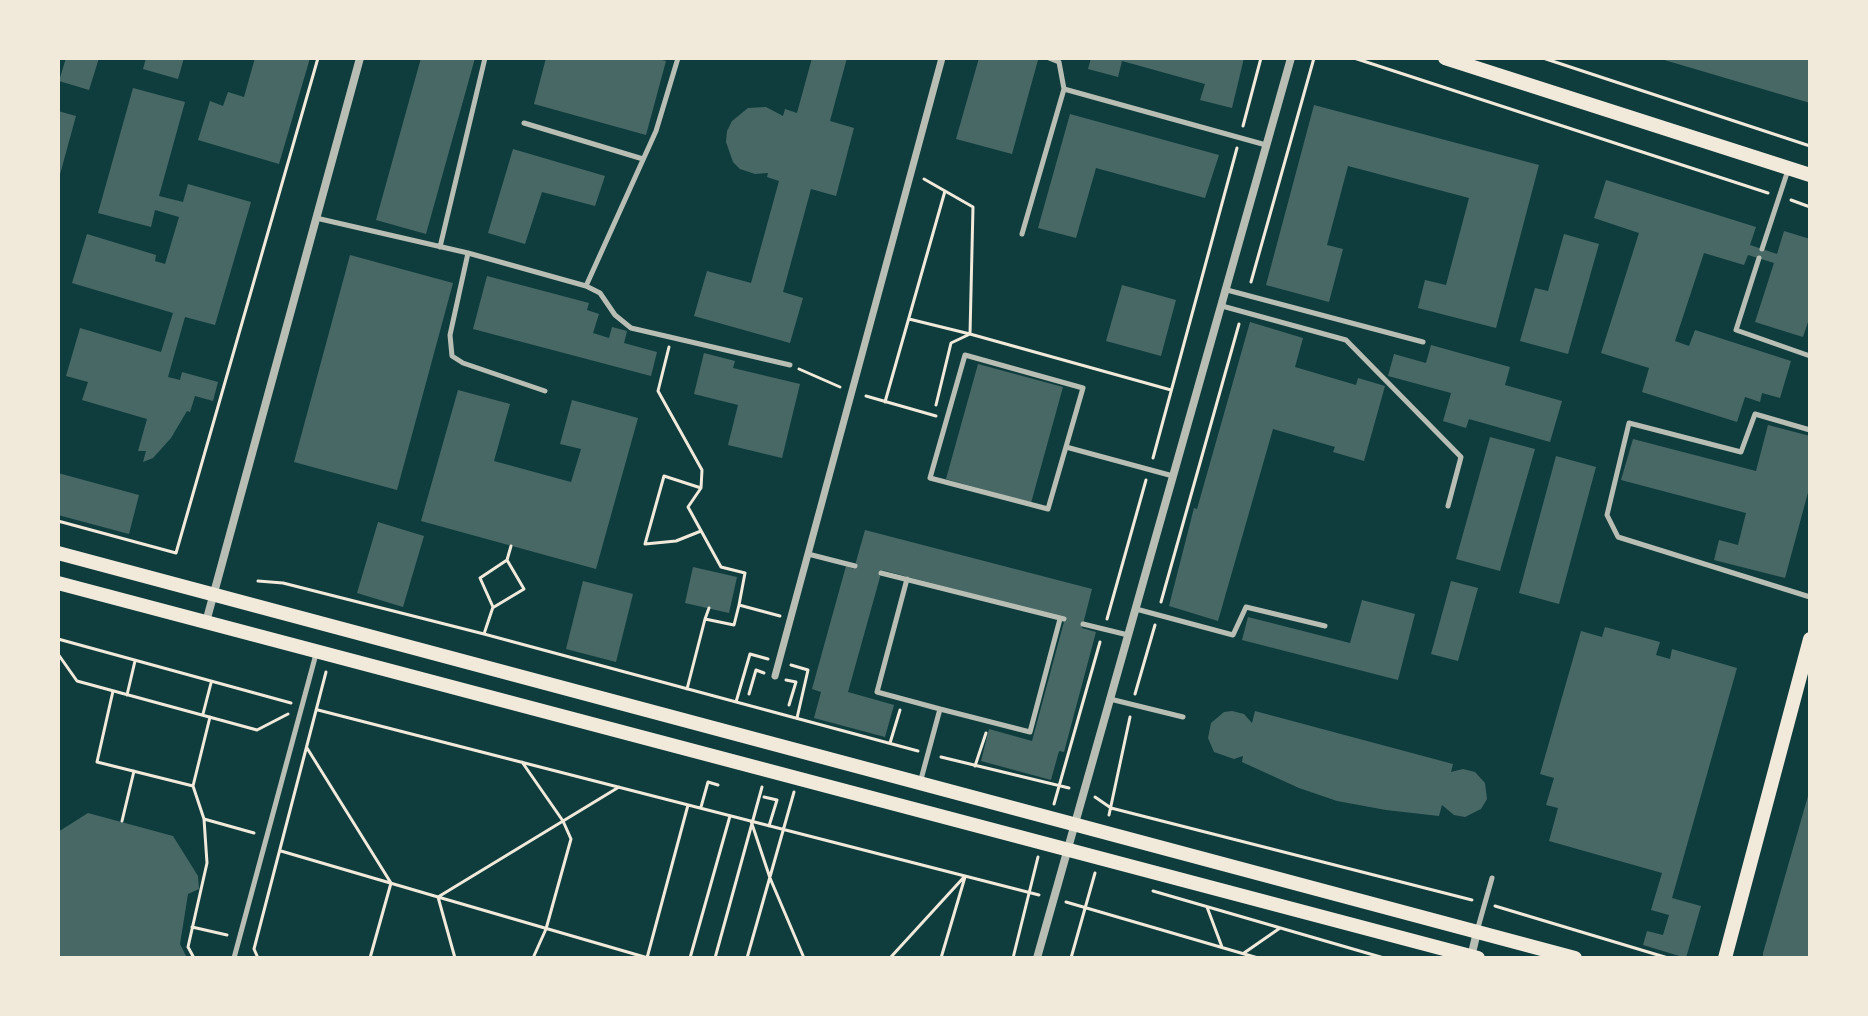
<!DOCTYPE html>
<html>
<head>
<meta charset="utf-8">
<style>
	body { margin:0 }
	#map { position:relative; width:1868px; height:1016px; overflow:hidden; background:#0f3d3e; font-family:Spectral,serif }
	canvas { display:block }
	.frame { position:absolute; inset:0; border:60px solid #f1e9da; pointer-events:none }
</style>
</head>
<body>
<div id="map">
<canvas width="1868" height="1016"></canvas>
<div class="frame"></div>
</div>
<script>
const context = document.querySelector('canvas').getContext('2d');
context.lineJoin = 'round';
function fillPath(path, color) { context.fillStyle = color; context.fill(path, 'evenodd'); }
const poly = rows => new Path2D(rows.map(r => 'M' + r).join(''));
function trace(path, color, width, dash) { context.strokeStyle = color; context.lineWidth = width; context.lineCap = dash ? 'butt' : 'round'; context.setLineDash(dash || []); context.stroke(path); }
fillPath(poly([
	[66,58,99,58,89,90,59,81],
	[146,58,184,58,178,79,143,69],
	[255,58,310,58,279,164,198,140,210,101,223,106,228,92,244,97],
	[421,58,475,58,426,234,376,220],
	[546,58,654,58,666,61,646,135,534,104],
	[812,58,847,58,830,121,854,128,836,196,811,189,783,292,803,298,790,343,694,316,707,271,751,283,779,181,767,177,768,173,755,174,740,169,733,162,726,142,727,131,732,121,748,108,766,107,783,116,785,109,797,113],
	[979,58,1038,60,1012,154,956,139],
	[1091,58,1244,58,1232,108,1200,100,1205,84,1122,61,1118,77,1088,69],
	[1661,58,1810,58,1810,103,1661,59],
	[133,88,185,102,159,196,183,202,188,184,251,202,215,325,185,317,168,377,180,380,182,372,218,382,213,401,195,396,190,412,187,411,171,438,153,458,143,462,146,451,138,451,147,419,82,400,88,382,66,376,80,328,161,352,173,313,72,283,87,234,156,255,155,261,165,264,179,217,155,210,151,227,98,213],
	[1314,105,1539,165,1496,328,1418,308,1425,280,1446,285,1469,198,1348,166,1327,245,1343,249,1329,302,1266,285],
	[58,111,76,116,59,178,58,177],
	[1070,114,1219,155,1205,198,1096,168,1076,238,1038,228],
	[513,149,605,176,595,206,542,192,525,244,488,233],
	[1606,180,1756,227,1750,245,1777,254,1784,231,1810,239,1810,316,1803,337,1755,322,1774,263,1748,255,1744,265,1704,253,1675,341,1689,346,1695,330,1791,361,1780,398,1762,393,1760,402,1745,397,1737,422,1642,392,1649,368,1601,353,1639,233,1594,218],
	[1564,234,1599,244,1568,354,1520,341,1535,288,1548,291],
	[350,255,453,283,397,490,294,462],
	[487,276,589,303,587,310,599,314,593,333,609,338,612,327,627,331,624,343,657,352,651,376,473,329],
	[1122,285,1176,300,1161,356,1106,341],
	[1250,322,1303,338,1295,367,1356,385,1358,378,1385,386,1364,461,1333,452,1335,447,1273,429,1218,621,1169,606,1194,508,1197,509],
	[1431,345,1510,367,1505,385,1562,401,1550,442,1469,419,1466,428,1443,421,1451,393,1388,376,1394,354,1426,363],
	[704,353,735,361,733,368,800,384,782,458,728,445,738,405,694,394],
	[978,364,1063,387,1031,503,946,479],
	[458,390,510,404,494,461,571,482,581,449,560,444,572,400,638,418,596,569,421,521],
	[1768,425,1810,436,1810,485,1785,578,1714,560,1719,540,1738,545,1746,513,1621,480,1633,439,1756,471],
	[1490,437,1535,449,1500,571,1456,559],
	[1556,456,1596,467,1559,604,1519,593],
	[58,473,139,495,129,534,58,515],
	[378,522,424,536,403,607,357,593],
	[865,530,1092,589,1082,628,1096,632,1064,752,1059,751,1051,780,981,761,989,729,1032,741,1065,618,882,570,848,692,894,705,885,737,814,718,821,692,812,689,846,566,854,569],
	[693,567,737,577,729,613,685,603],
	[583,581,633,594,616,662,566,649],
	[1451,581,1478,588,1458,661,1431,654],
	[1362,600,1415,614,1398,680,1242,640,1248,617,1350,643],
	[1605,627,1660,642,1656,655,1670,659,1672,649,1737,668,1672,898,1701,906,1686,958,1643,945,1647,931,1663,935,1669,915,1651,910,1662,873,1549,841,1558,808,1546,805,1554,778,1540,774,1581,631,1602,637],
	[1232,711,1244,714,1252,723,1255,711,1453,764,1451,772,1463,769,1475,772,1485,783,1487,799,1481,809,1465,817,1454,815,1442,805,1439,816,1386,810,1337,801,1299,788,1242,762,1243,756,1234,759,1214,752,1208,738,1211,723,1224,712],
	[1808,796,1810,958,1763,958,1763,953],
	[88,813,173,836,198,876,199,889,188,894,180,944,187,958,58,958,58,832]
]), '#486865');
trace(poly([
	[1354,58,1768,193],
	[1543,58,1810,146],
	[1243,126,1261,58],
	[924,179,973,207,970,334,1171,390],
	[1791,200,1810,207],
	[1251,282,1314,58],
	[909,319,970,334,951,343,936,405],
	[669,347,658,391,702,470,701,488,688,507,721,567,745,573,739,605,780,616],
	[799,369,840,387],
	[866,396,936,416],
	[885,402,945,191],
	[1153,458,1237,148],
	[58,521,176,553,318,58],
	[701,531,676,541,645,544,664,476,701,488],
	[258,581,283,583,484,634,918,751],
	[1161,602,1239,324],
	[494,607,524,589,507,560],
	[705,619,709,608],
	[1107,619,1146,480],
	[484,634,493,607,480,578,507,560,511,546],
	[58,639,291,703],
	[58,654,77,681,257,730,288,714],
	[791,665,808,670,797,718],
	[786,680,796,682,789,705],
	[687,689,705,619,734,625,739,605],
	[113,691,97,762,193,786],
	[749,694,756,670,764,673],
	[1135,694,1155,625],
	[127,695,135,661],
	[736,702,750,654,768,659],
	[318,710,1039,895],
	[203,714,211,683],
	[890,743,900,710],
	[307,748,391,883,370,958],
	[941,757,1069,788],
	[522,762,563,821,571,839,546,929,533,958],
	[975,766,986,733],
	[764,797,777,800,769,826],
	[1095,797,1111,808,1472,900],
	[1054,804,1100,642],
	[701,807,708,782,718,785],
	[1109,815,1130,717],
	[204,819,254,833],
	[122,821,134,771],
	[751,821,770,878,804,958],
	[281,851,438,897,455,958],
	[1153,891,1384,958],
	[438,897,648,958],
	[438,897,619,787],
	[1066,902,1258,958],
	[1495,906,1668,958],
	[1207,907,1222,947],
	[192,927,227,935],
	[1244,953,1280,928],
	[194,958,188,947,207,863,204,819,193,786,210,717],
	[258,958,254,949,326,672],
	[647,958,688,805],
	[690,958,730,816],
	[715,958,762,787],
	[747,958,794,792],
	[890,958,965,876],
	[941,958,965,877],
	[1013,958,1038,857],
	[1071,958,1095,873]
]), '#f1e9da', 3);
trace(poly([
	[1064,89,1266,145],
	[524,123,643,159],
	[316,218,468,253,586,286,600,293,615,315,631,328,790,365],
	[1022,234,1064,89,1059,62,1049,58],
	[440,247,485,58],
	[1762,249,1788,170],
	[468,253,450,335,452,356,463,363,545,391],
	[1759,258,1736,330,1810,356],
	[586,286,656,131,678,58],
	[1227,290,1423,342],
	[1222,306,1346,340,1461,457,1448,506],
	[965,355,1083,388,1048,509,930,478,965,355],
	[1810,430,1755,414,1741,452,1629,423,1607,515,1618,537,1810,597],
	[1066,447,1173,476],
	[808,554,855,566],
	[881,573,1064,619],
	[907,579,877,692,940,709,920,783],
	[1136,609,1233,635,1246,607,1325,626],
	[1083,624,1128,635],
	[1110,699,1183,717],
	[940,709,1030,732,1060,619],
	[1477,931,1492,878],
	[234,958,316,654]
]), '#b8beb3', 5);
trace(poly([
	[775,676,942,58]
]), '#b8beb3', 7);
trace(poly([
	[206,622,360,58],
	[1471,957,1477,932],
	[1037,958,1291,58]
]), '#b8beb3', 8);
trace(poly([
	[1445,58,1810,175],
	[58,553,1575,958],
	[58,583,1478,958],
	[1725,958,1810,639]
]), '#f1e9da', 14);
</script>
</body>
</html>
